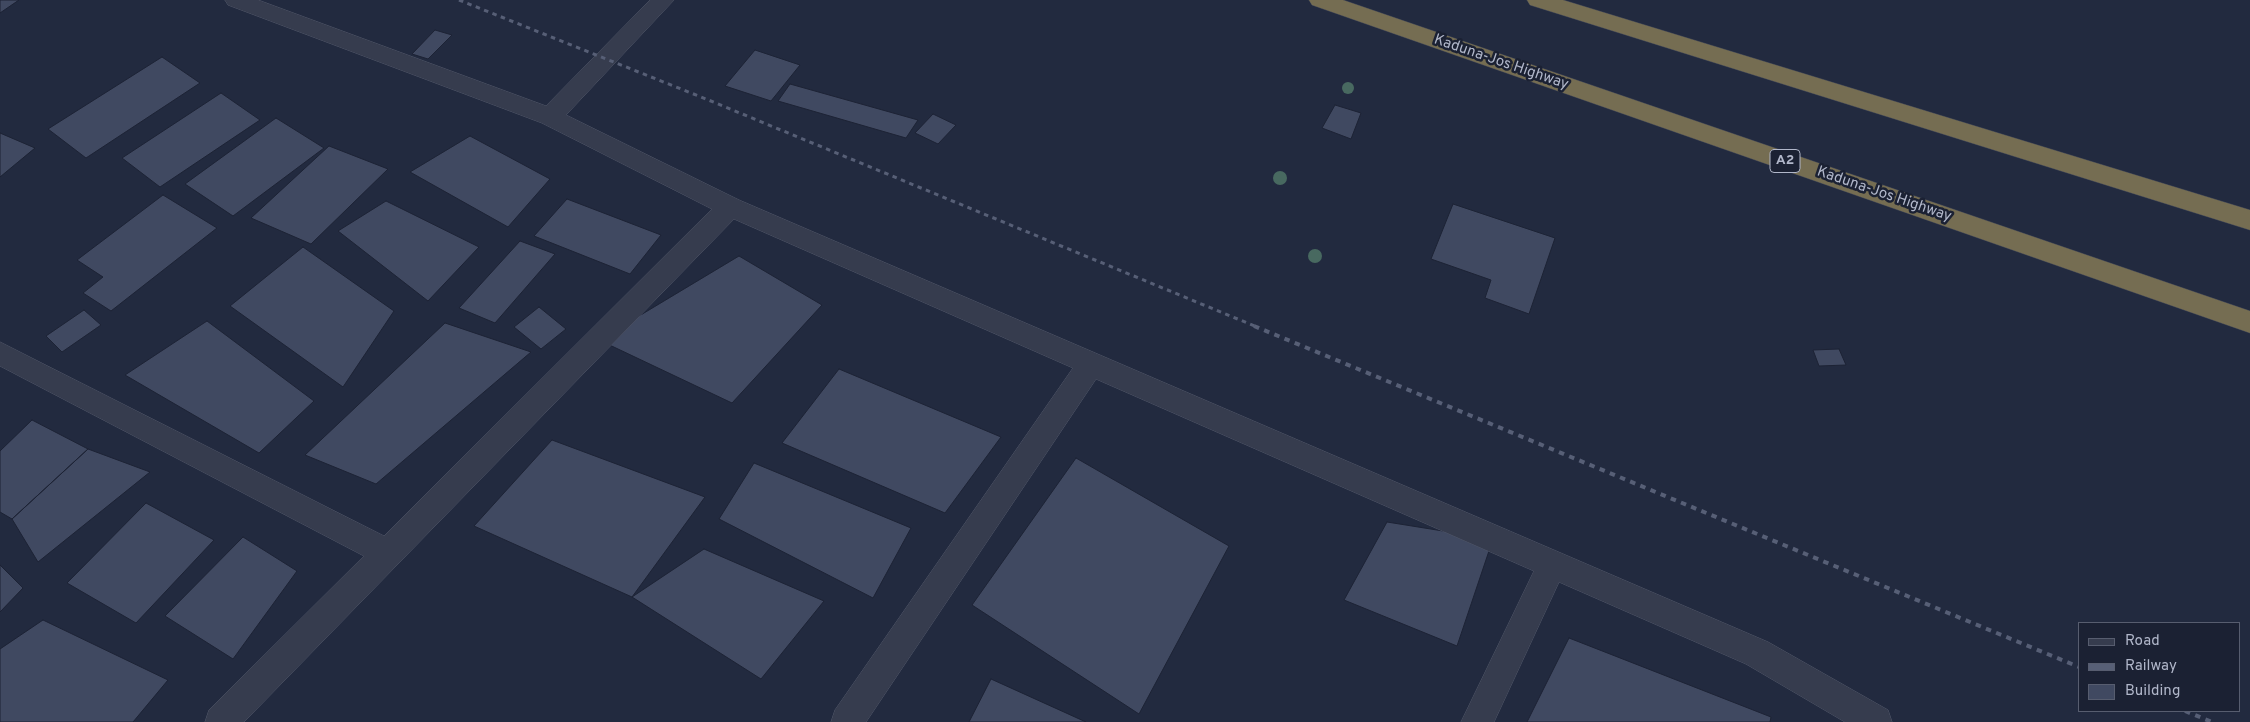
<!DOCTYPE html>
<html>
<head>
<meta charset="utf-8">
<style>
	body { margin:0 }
	#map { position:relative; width:2250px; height:722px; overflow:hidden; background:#222a3f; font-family:Overpass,sans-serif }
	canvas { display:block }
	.legend { position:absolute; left:2078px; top:622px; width:162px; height:90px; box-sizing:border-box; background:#1b2133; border:1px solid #575d6f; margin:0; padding:6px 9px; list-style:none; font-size:15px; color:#b1b7ca }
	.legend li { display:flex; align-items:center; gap:10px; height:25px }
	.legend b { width:25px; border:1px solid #575d6f }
</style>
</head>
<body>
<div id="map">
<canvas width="2250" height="722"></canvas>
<ul class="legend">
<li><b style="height:6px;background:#363c4e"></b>Road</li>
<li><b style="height:6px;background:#575f76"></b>Railway</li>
<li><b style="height:14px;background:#404961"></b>Building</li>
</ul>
</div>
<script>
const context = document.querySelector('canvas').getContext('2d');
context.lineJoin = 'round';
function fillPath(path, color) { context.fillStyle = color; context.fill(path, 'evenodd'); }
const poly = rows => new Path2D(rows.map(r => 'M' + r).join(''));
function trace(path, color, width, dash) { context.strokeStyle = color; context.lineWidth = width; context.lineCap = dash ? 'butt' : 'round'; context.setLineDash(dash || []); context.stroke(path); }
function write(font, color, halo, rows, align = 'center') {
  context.font = font + ' Overpass,sans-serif'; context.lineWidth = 5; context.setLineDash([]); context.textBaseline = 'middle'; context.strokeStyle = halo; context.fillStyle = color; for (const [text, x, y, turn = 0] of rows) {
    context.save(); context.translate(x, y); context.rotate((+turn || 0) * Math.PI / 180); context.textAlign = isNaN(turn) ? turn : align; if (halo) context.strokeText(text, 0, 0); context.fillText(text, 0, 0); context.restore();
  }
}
const building = poly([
	[0,0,19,0,0,13,0,0],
	[435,30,452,35,428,59,412,54,435,30],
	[755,50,800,65,771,101,725,86,755,50],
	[162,57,200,83,86,158,48,129,162,57],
	[790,84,918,120,906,138,778,101,790,84],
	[221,93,260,120,160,187,122,158,221,93],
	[1335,105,1361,113,1351,139,1322,128,1335,105],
	[933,114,956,125,938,144,915,133,933,114],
	[276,118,324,148,233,216,185,184,276,118],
	[0,133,35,148,0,177,0,133],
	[470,136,550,179,508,227,410,172,470,136],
	[329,146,388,169,311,244,251,218,329,146],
	[163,195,217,228,111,311,83,293,103,277,77,260,163,195],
	[567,199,661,235,630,274,534,236,567,199],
	[386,201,479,247,428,301,338,231,386,201],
	[1453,204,1555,238,1529,314,1485,298,1491,280,1431,259,1453,204],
	[520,241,555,254,495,323,459,308,520,241],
	[303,247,394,311,343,387,230,306,303,247],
	[739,256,822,305,732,403,599,340,739,256],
	[539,307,566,329,541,349,514,327,539,307],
	[84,310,101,325,62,352,46,336,84,310],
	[207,321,314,401,259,453,125,375,207,321],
	[445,323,531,352,376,484,305,455,445,323],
	[1839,349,1846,365,1819,366,1813,350,1839,349],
	[839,369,1001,437,945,513,782,443,839,369],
	[32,420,88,449,12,519,0,512,0,451,32,420],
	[552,440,705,497,632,597,474,526,552,440],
	[88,449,150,472,38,562,12,519,88,449],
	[1076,458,1229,546,1139,714,972,605,1076,458],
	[754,463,911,528,873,598,719,519,754,463],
	[146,503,214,540,136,623,67,583,146,503],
	[1387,522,1493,539,1457,646,1344,600,1387,522],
	[243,537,297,571,233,659,165,616,243,537],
	[704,549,824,601,761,679,632,597,704,549],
	[0,565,23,588,0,612,0,565],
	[43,620,168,680,133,722,0,722,0,649,43,620],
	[1569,638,1771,717,1770,722,1527,722,1569,638],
	[991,679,1086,722,969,722,991,679]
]);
fillPath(building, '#404961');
trace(building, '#1d2335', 1);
const minor = poly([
	[225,0,258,0,546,106,650,0,674,0,566,115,739,200,1768,642,1888,710,1892,722,1845,722,1746,664,1559,582,1494,722,1461,722,1534,571,1096,379,866,722,831,722,835,710,1073,368,734,219,244,722,205,722,209,710,364,556,0,366,0,342,384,536,712,209,542,123,228,5,225,0]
]);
const highway = poly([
	[1309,0,1343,0,2250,311,2250,333,1312,5,1309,0],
	[1527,0,1563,0,2250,210,2250,230,1530,5,1527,0]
]);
trace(minor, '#515769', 1);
trace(highway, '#3e4456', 1);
fillPath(minor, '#363c4e');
fillPath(highway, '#756d52');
trace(poly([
	[459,0,706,99,1257,327]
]), '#575f76', 3, [4.5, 4.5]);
trace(poly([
	[1254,326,2079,667],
	[2185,711,2212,722]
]), '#575f76', 4, [5.5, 5.5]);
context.fillStyle = '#486960';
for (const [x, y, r] of [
	[1348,88,6],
	[1280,178,7],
	[1315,256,7]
]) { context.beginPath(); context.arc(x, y, r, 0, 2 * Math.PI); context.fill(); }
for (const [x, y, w] of [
	[1785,161,30]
]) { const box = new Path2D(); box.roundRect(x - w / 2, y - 11.5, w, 23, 4); context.fillStyle = '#1b2133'; context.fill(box); trace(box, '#b1b7ca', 1); }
write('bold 14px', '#b1b7ca', null, [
	["A2",1785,161]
]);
write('15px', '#b1b7ca', '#1b2133', [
	["Kaduna-Jos Highway",1501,63,19],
	["Kaduna-Jos Highway",1884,195,19]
]);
</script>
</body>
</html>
